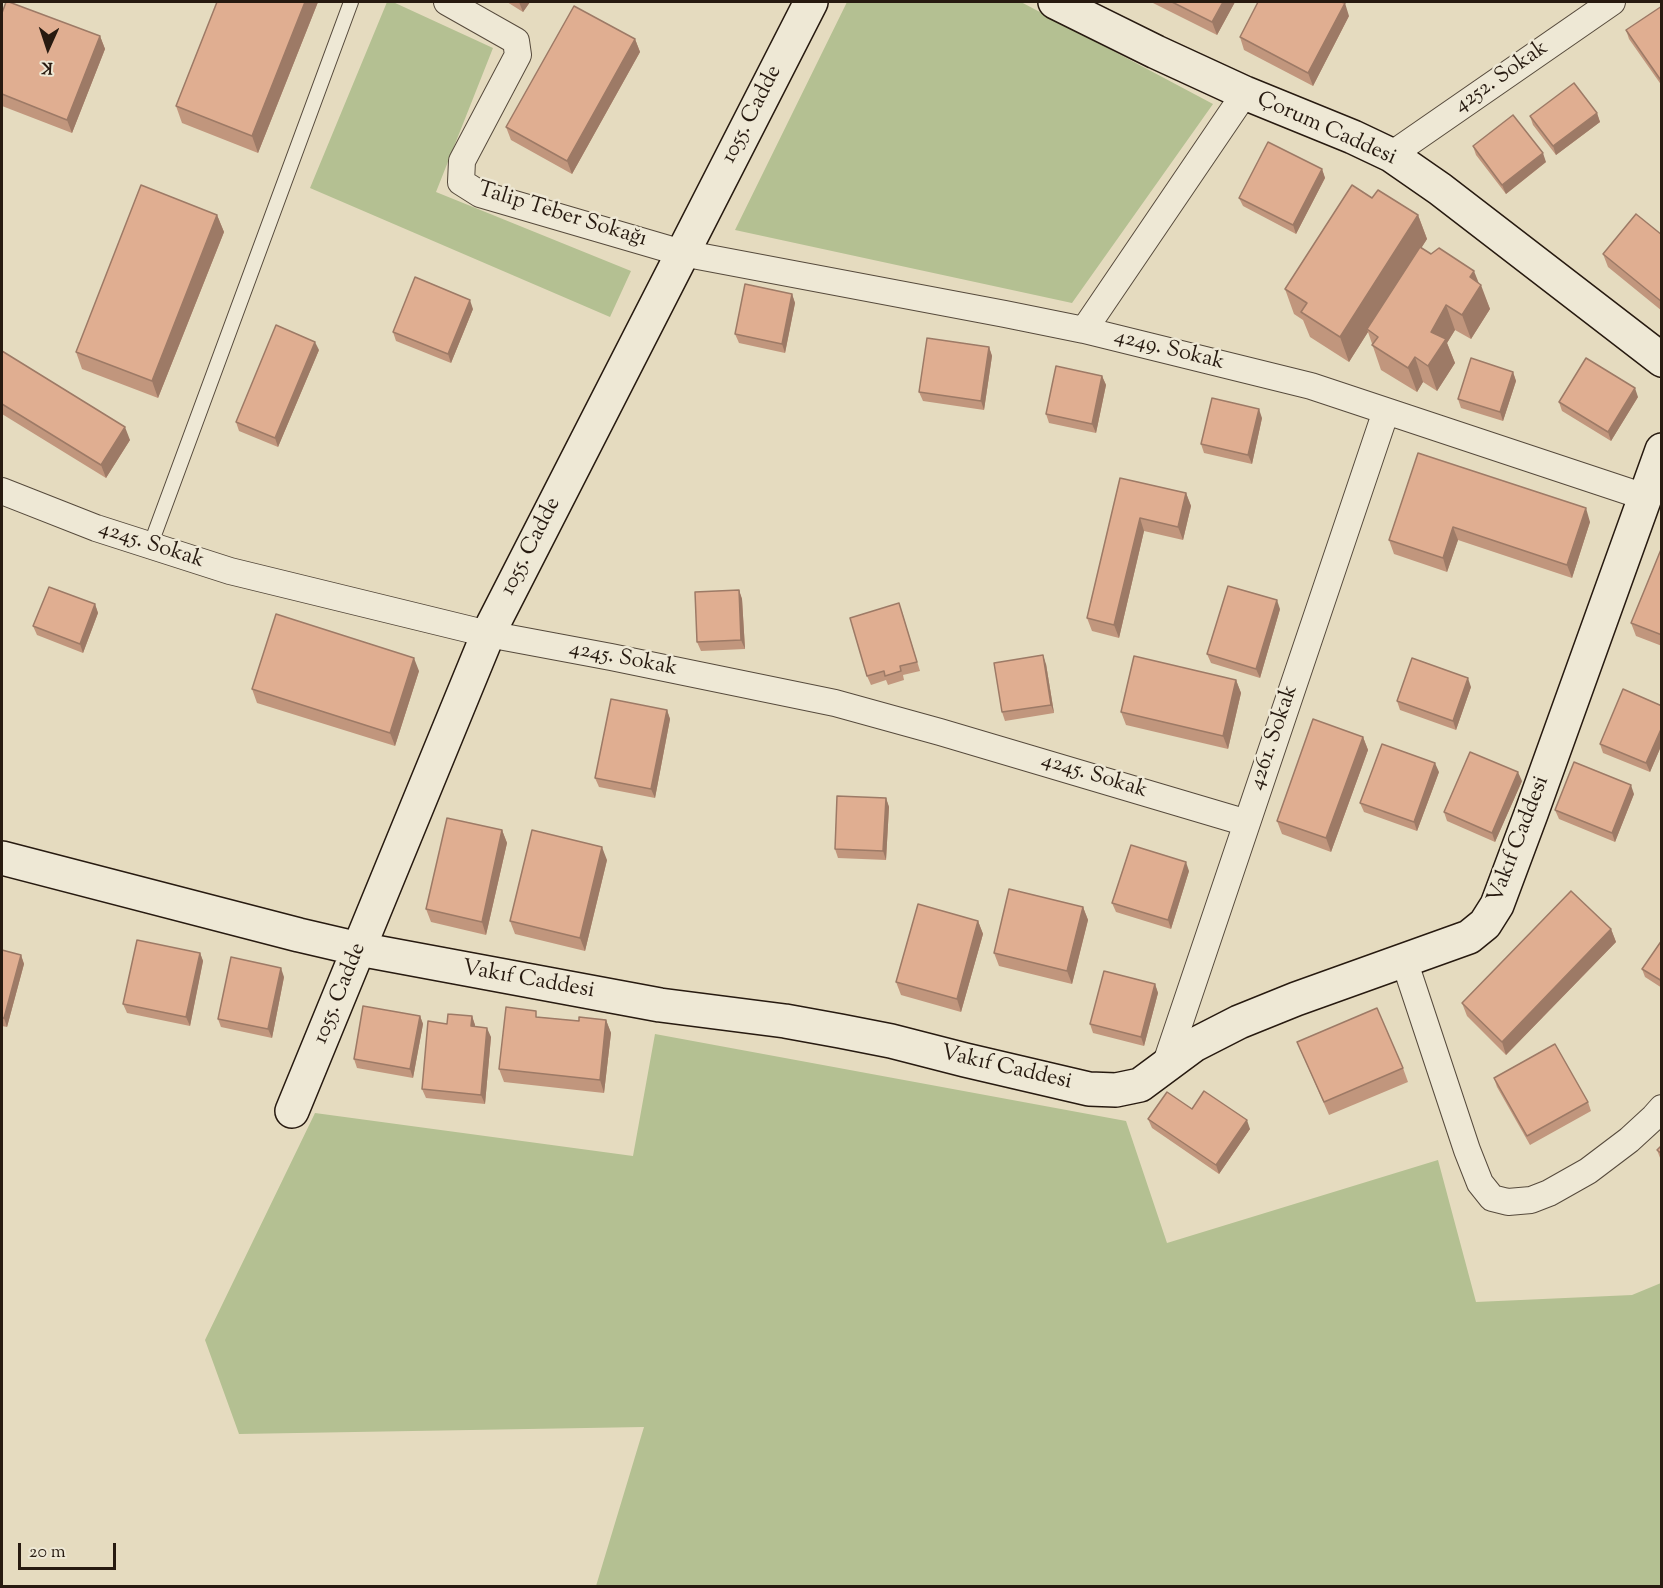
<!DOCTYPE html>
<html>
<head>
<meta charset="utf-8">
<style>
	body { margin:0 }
	#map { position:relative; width:1663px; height:1588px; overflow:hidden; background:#e5dbbf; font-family:"Sorts Mill Goudy",serif }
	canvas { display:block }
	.frame { position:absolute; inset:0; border:3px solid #271a10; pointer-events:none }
	.north { position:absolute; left:18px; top:18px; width:60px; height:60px; -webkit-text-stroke:4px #eee8d5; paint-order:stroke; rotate:183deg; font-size:16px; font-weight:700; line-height:24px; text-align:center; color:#271a10 }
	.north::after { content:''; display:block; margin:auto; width:21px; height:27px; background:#271a10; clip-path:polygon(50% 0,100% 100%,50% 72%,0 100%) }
	.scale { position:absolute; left:18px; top:1543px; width:98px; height:27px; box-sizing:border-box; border:3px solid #271a10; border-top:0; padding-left:8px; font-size:18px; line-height:21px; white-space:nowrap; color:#271a10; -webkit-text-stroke:4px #eee8d5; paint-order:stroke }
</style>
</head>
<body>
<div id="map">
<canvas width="1663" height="1588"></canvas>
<div class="frame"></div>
<div class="north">K</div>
<div class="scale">20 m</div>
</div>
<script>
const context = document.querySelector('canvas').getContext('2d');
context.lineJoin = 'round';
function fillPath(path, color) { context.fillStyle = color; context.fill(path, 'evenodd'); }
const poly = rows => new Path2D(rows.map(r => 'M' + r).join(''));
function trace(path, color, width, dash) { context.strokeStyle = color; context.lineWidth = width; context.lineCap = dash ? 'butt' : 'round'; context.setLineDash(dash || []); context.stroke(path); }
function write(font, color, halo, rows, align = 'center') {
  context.font = font + ' "Sorts Mill Goudy",serif'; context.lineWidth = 5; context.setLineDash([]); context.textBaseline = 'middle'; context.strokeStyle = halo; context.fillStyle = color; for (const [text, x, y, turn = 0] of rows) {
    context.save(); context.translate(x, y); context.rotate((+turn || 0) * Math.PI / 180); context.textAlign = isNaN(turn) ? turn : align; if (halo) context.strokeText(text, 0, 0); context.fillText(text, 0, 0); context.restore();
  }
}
fillPath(poly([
	[387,2,393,2,493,48,436,192,631,271,610,317,310,188],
	[847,2,1021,2,1213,104,1072,303,735,230],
	[655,1034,1126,1121,1167,1243,1438,1160,1476,1302,1632,1295,1661,1283,1661,1586,596,1586,644,1427,239,1434,205,1340,315,1113,633,1156]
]), '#b4c092');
const lane = poly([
	[150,546,351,2]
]);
const street = poly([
	[447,2,516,41,518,55,462,161,461,182,480,194,682,253,1005,314,1084,330,1311,386,1645,497],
	[1391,155,1612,2],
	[1084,330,1245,93],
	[2,491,96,528,230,571,488,634,611,657,835,703,940,732,1247,823],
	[1404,960,1467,1150,1480,1183,1492,1198,1508,1202,1531,1200,1549,1193,1588,1171,1629,1140,1654,1117,1662,1108],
	[1165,1066,1386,411]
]);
const secondary = poly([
	[1055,2,1156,52,1245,93,1353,137,1391,155,1440,189,1662,360],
	[2,858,299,935,359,949,660,1005,785,1021,840,1031,891,1041,965,1060,1089,1089,1116,1090,1140,1085,1194,1045,1239,1022,1296,999,1469,937,1485,924,1497,905,1531,814,1662,450],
	[292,1111,488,634,811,2]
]);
trace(lane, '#564a3c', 16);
trace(street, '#564a3c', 28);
trace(secondary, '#271a10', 36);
trace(lane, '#eee8d5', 14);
trace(street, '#eee8d5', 26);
trace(secondary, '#eee8d5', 33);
fillPath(poly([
	[217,2,318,2,258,153,182,123,176,106],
	[507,2,530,2,523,12],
	[1151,2,1235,2,1217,35],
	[1662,6,1662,86,1629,39,1626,30],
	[2,13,100,36,105,49,72,133,2,106],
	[1349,16,1313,86,1244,50,1240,37],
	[635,39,640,52,572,174,511,140,506,127],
	[1597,113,1600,122,1556,155,1533,125,1530,116],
	[1473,146,1546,162,1506,194,1476,155],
	[1322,169,1325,178,1296,234,1243,206,1239,198],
	[1372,198,1418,215,1427,239,1421,248,1479,283,1490,309,1471,339,1455,330,1447,343,1455,363,1437,391,1423,382,1417,392,1381,370,1368,332,1349,362,1310,337,1303,320,1294,314,1285,289],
	[217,215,224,232,158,398,82,369,76,352],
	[1662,235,1662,311,1608,267,1603,254],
	[792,294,795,303,785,353,739,343,735,334],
	[473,309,451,363,396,341,393,332],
	[989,347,992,356,984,410,923,401,919,392],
	[319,350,278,447,239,431,236,422],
	[2,351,130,440,106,478,2,414],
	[1513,372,1516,381,1503,421,1461,408,1458,399],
	[1102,376,1106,385,1096,433,1049,423,1046,414],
	[1638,397,1611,441,1562,411,1559,402],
	[1262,418,1252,464,1204,453,1201,444],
	[1418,453,1590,522,1572,578,1458,540,1447,572,1394,554,1389,540],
	[1120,478,1186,493,1191,506,1183,540,1144,531,1119,638,1092,631,1087,618],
	[1662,547,1662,646,1636,636,1631,623],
	[739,590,742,599,745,649,701,651,697,642],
	[95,604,98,613,83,653,37,635,33,626],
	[1280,609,1260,678,1211,663,1207,654],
	[902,612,920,671,903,675,904,680,888,685,886,680,871,685,867,676],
	[1046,664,1054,713,1005,721,1002,712],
	[419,671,395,746,257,703,252,689],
	[1236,680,1241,693,1228,749,1126,725,1121,712],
	[1471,687,1456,730,1400,710,1397,701],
	[1662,706,1662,744,1650,772,1603,753,1600,744],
	[667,710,670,719,655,798,599,787,595,778],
	[1363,737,1368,750,1331,852,1282,834,1277,821],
	[1439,772,1417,831,1364,812,1360,803],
	[1522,781,1495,842,1447,821,1444,812],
	[1634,794,1615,842,1559,819,1555,810],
	[886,798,889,807,886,860,838,858,835,849],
	[502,830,507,843,486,935,431,922,426,909],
	[607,860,585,951,515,934,510,921],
	[1189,871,1171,929,1116,912,1112,903],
	[1083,907,1088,920,1072,984,999,966,994,953],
	[978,921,983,934,961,1012,901,995,896,982],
	[1611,929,1616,942,1506,1055,1467,1016,1462,1003],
	[1662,940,1662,988,1645,977,1642,969],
	[2,950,21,955,24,964,7,1027,2,1026],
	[200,953,203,961,190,1026,127,1013,123,1004],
	[284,977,272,1038,221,1027,218,1019],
	[1155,984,1158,993,1144,1046,1093,1033,1090,1024],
	[420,1016,423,1024,413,1078,357,1068,354,1059],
	[472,1016,475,1025,475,1027,491,1037,485,1104,426,1098,422,1089,447,1024],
	[539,1017,579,1021,606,1020,611,1033,604,1093,504,1082,499,1069],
	[1297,1042,1403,1068,1408,1082,1329,1115],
	[1494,1078,1588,1102,1591,1111,1530,1145,1497,1087],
	[1192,1109,1250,1129,1219,1174,1152,1128,1148,1119],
	[1662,1145,1662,1163,1657,1150]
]), '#c1967d');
fillPath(poly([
	[305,2,318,2,258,153,252,136],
	[519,2,530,2,523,12],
	[1223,2,1235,2,1217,35,1212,22],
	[1345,3,1349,16,1313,86,1308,73],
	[100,36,105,49,72,133,67,120],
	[635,39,640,52,572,174,567,161],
	[1597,113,1600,122,1556,155,1553,146],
	[1543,153,1546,162,1506,194,1502,185],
	[1322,169,1325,178,1296,234,1293,225],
	[217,215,224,232,158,398,152,381],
	[1418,215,1427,239,1369,331,1367,329,1368,332,1349,362,1340,337],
	[1474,271,1480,286,1481,285,1490,309,1471,339,1462,315,1470,277],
	[792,294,795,303,785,353,782,344],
	[470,300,473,309,451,363,448,354],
	[1446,305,1455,330,1447,343,1455,363,1437,391,1428,366,1431,332],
	[315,342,319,350,278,447,275,438],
	[989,347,992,356,984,410,981,401],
	[1415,357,1423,382,1417,392,1408,368],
	[1513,372,1516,381,1503,421,1500,412],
	[1102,376,1106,385,1096,433,1092,424],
	[1635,388,1638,397,1611,441,1608,432],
	[1259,409,1262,418,1252,464,1248,455],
	[125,427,130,440,106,478,101,465],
	[1186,493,1191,506,1183,540,1178,527],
	[1586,508,1590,522,1572,578,1567,565],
	[1140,518,1144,531,1119,638,1114,625],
	[1453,527,1458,540,1447,572,1443,558],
	[739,590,742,599,745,649,741,640],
	[1277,600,1280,609,1260,678,1256,669],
	[95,604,98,613,83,653,80,644],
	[1043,655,1046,664,1054,713,1051,705],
	[414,658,419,671,395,746,390,733],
	[1468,678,1471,687,1456,730,1453,721],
	[1236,680,1241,693,1228,749,1223,736],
	[667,710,670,719,655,798,651,789],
	[1662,727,1662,744,1650,772,1646,763],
	[1363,737,1368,750,1331,852,1326,838],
	[1435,763,1439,772,1417,831,1414,822],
	[1518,772,1522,781,1495,842,1492,833],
	[1631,785,1634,794,1615,842,1612,833],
	[886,798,889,807,886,860,883,851],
	[502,830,507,843,486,935,482,922],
	[602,847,607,860,585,951,580,938],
	[1186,862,1189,871,1171,929,1168,920],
	[1083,907,1088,920,1072,984,1067,971],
	[978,921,983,934,961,1012,957,999],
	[1611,929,1616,942,1506,1055,1502,1042],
	[200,953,203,961,190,1026,186,1017],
	[21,955,24,964,7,1027,4,1018],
	[281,968,284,977,272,1038,268,1029],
	[1155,984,1158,993,1144,1046,1141,1037],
	[420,1016,423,1024,413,1078,410,1069],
	[472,1016,475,1025,474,1035,471,1026],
	[606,1020,611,1033,604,1093,600,1080],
	[487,1028,491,1037,485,1104,481,1095],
	[1247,1120,1250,1129,1219,1174,1216,1165]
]), '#9d7a66');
const building = poly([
	[6,2,9,2,100,36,67,120,2,94,2,13,6,2],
	[217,2,305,2,252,136,176,106,217,2],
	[1172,2,1223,2,1212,22,1172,2],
	[1258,2,1341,2,1345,3,1308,73,1240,37,1258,2],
	[574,6,635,39,567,161,506,127,574,6],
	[1662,6,1662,78,1660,79,1626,30,1662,6],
	[1574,83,1597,113,1553,146,1530,116,1574,83],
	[1513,115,1543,153,1502,185,1473,146,1513,115],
	[1268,142,1322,169,1293,225,1239,198,1268,142],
	[141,185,217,215,152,381,76,352,141,185],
	[1352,185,1372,198,1378,190,1418,215,1340,337,1301,312,1307,303,1285,289,1352,185],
	[1636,214,1662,235,1662,302,1603,254,1636,214],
	[1420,247,1431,254,1439,248,1474,271,1470,277,1481,285,1462,315,1446,305,1431,332,1446,339,1428,366,1415,357,1408,368,1372,345,1378,337,1367,329,1420,247],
	[415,277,470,300,448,354,393,332,415,277],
	[745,284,792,294,782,344,735,334,745,284],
	[276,325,315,342,275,438,236,422,276,325],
	[927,338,989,347,981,401,919,392,927,338],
	[2,351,125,427,101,465,2,404,2,351],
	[1471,358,1513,372,1500,412,1458,399,1471,358],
	[1586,358,1635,388,1608,432,1559,402,1586,358],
	[1056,366,1102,376,1092,424,1046,414,1056,366],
	[1212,398,1259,409,1248,455,1201,444,1212,398],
	[1418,453,1586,508,1567,565,1453,527,1443,558,1389,540,1418,453],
	[1120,478,1186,493,1178,527,1140,518,1114,625,1087,618,1120,478],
	[1662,547,1662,635,1631,623,1662,547],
	[1228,586,1277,600,1256,669,1207,654,1228,586],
	[49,587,95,604,80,644,33,626,49,587],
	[739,590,741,640,697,642,695,592,739,590],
	[899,603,917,662,900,666,901,671,885,676,884,671,867,676,850,618,899,603],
	[276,614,414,658,390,733,252,689,276,614],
	[1043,655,1051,705,1002,712,994,663,1043,655],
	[1134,656,1236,680,1223,736,1121,712,1134,656],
	[1412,658,1468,678,1453,721,1397,701,1412,658],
	[1623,689,1662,706,1662,727,1646,763,1600,744,1623,689],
	[611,699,667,710,651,789,595,778,611,699],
	[1313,719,1363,737,1326,838,1277,821,1313,719],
	[1382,744,1435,763,1414,822,1360,803,1382,744],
	[1470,752,1518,772,1492,833,1444,812,1470,752],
	[1574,762,1631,785,1612,833,1555,810,1574,762],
	[837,796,886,798,883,851,835,849,837,796],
	[447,818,502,830,482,922,426,909,447,818],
	[532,830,602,847,580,938,510,921,532,830],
	[1131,845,1186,862,1168,920,1112,903,1131,845],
	[1009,889,1083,907,1067,971,994,953,1009,889],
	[1571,891,1611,929,1502,1042,1462,1003,1571,891],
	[918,904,978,921,957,999,896,982,918,904],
	[137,940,200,953,186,1017,123,1004,137,940],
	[1662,940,1662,981,1642,969,1662,940],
	[2,950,21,955,4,1018,2,1018,2,950],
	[231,957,281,968,268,1029,218,1019,231,957],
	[1104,971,1155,984,1141,1037,1090,1024,1104,971],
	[363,1006,420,1016,410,1069,354,1059,363,1006],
	[506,1007,536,1011,536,1017,579,1021,579,1017,606,1020,600,1080,499,1069,506,1007],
	[1377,1008,1403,1068,1324,1102,1297,1042,1377,1008],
	[448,1014,472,1016,471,1026,487,1028,481,1095,422,1089,428,1021,447,1024,448,1014],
	[1555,1044,1588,1102,1527,1136,1494,1078,1555,1044],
	[1204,1091,1247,1120,1216,1165,1148,1119,1167,1092,1192,1109,1204,1091],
	[1662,1145,1662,1154,1657,1150,1662,1145]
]);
fillPath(building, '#e0ae91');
trace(building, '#9d7a66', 1.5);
write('22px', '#271a10', '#eee8d5', [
	["4252. Sokak",1502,78,-35],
	["1055. Cadde",753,115,-63],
	["Çorum Caddesi",1326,130,24],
	["Talip Teber Sokağı",562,216,17],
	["4249. Sokak",1169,351,14],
	["4245. Sokak",151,546,18],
	["1055. Cadde",532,547,-63],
	["4245. Sokak",623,660,11],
	["4261. Sokak",1275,738,-71],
	["4245. Sokak",1094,777,17],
	["Vakıf Caddesi",1520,840,-69],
	["Vakıf Caddesi",528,981,10],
	["1055. Cadde",341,994,-68],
	["Vakıf Caddesi",1006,1069,13]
]);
</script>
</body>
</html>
